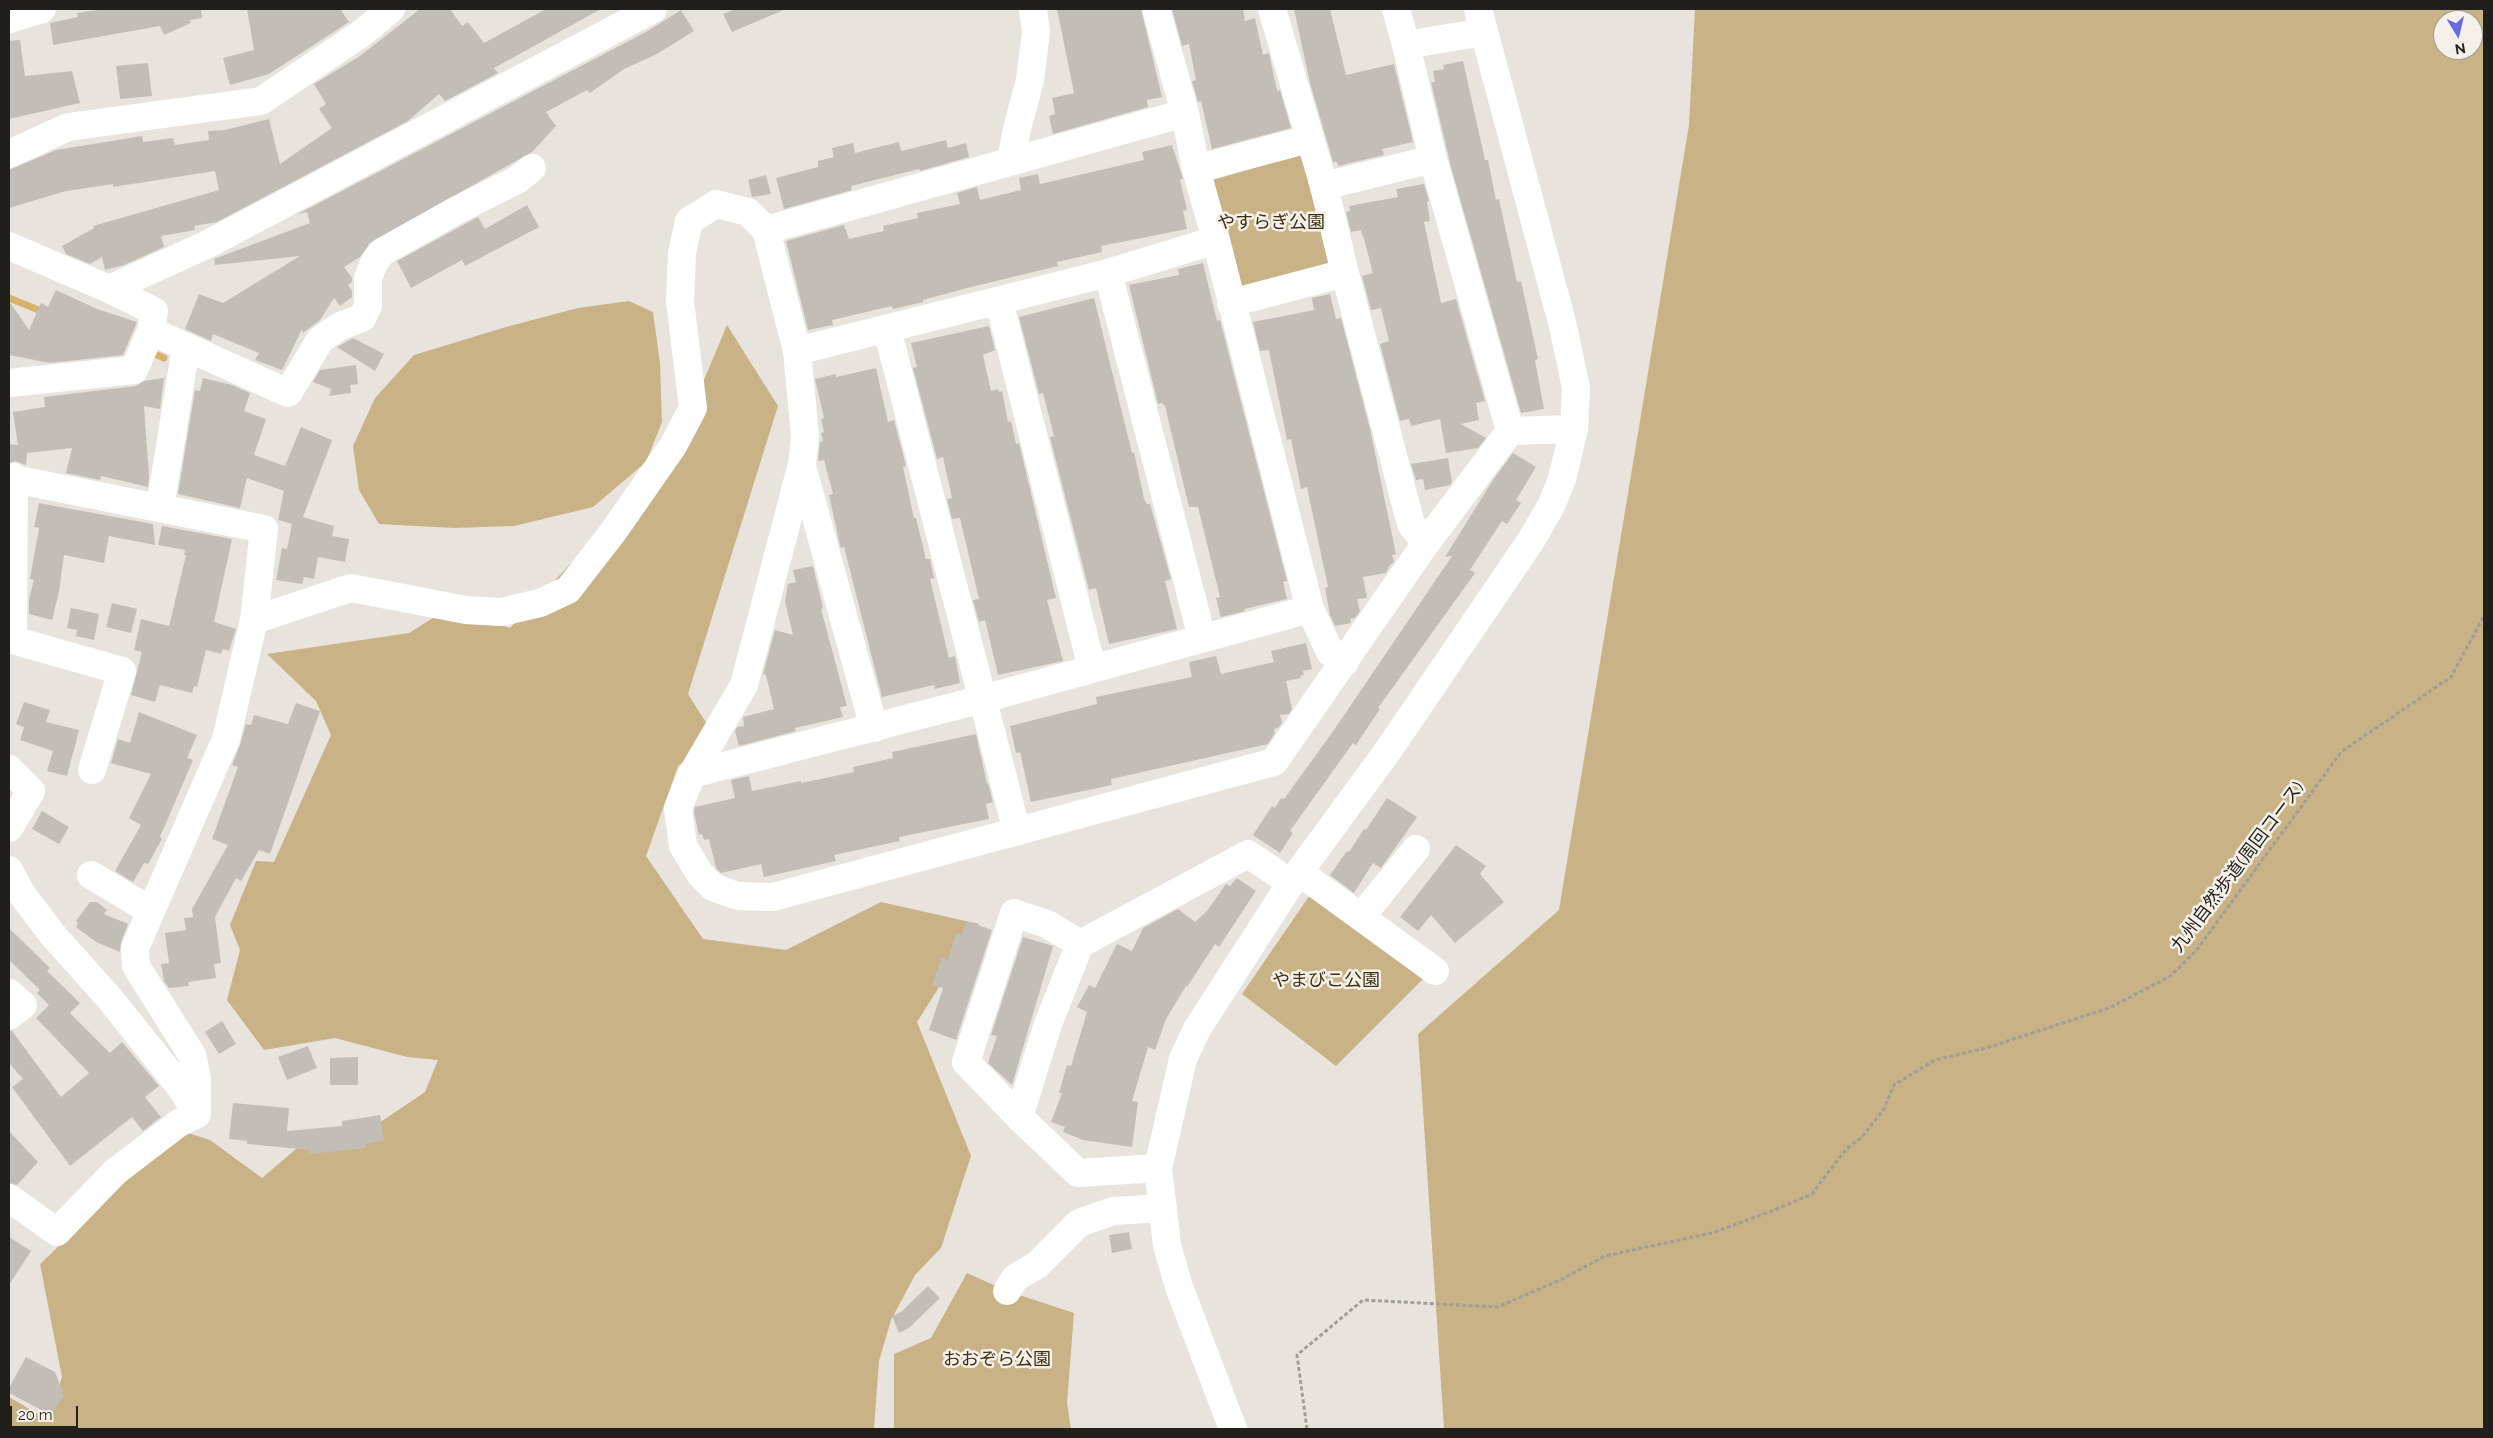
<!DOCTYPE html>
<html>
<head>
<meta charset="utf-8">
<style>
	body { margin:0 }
	#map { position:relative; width:2493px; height:1438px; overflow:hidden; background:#e8e4dd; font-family:Raleway,sans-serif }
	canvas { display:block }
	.frame { position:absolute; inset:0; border:10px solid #201f1c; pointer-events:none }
	.north { position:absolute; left:2433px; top:10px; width:50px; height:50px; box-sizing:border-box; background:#f5f1ea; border:1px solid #a09d98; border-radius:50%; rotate:171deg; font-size:14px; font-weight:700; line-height:20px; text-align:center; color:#201f1c }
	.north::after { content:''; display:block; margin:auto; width:18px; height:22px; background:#666ae3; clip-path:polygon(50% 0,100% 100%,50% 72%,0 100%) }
	.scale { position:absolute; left:10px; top:1406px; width:68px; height:22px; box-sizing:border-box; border:2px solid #201f1c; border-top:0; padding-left:6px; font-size:15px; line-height:18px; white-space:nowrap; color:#201f1c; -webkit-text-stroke:4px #f5f1ea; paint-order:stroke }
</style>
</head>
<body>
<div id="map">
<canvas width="2493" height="1438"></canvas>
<div class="frame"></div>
<div class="north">N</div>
<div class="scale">20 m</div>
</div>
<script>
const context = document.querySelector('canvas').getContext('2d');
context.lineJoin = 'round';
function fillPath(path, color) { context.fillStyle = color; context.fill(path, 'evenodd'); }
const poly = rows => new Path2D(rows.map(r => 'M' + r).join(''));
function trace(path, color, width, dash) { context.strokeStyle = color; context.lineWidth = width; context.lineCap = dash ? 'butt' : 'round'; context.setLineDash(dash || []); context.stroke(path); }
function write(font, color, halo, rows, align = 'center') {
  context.font = font + ' Raleway,"Noto Sans JP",sans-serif'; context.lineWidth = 5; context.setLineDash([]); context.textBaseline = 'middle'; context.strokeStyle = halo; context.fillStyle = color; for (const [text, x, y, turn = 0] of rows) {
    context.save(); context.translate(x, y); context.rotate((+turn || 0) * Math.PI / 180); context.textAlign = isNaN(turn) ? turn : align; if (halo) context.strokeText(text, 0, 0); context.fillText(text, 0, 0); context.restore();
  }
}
fillPath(poly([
	[1695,9,2484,9,2484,1429,1444,1429,1418,1034,1559,910,1689,125],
	[2443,20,2473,20,2473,50,2443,50],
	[1301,154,1330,266,1241,288,1213,180],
	[629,301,653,312,660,363,662,422,646,462,593,507,514,526,454,528,379,524,359,490,353,446,375,398,414,355,506,327,578,308],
	[727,325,778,406,688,694,715,737,678,766,646,856,703,939,786,950,881,902,979,924,917,1022,971,1156,941,1248,915,1275,891,1320,879,1361,874,1429,9,1429,9,1397,48,1420,62,1377,40,1264,100,1207,149,1149,173,1128,210,1140,262,1178,297,1148,367,1131,425,1092,438,1060,407,1057,335,1038,264,1050,227,1000,240,950,230,925,256,861,274,862,331,735,316,701,267,654,409,633,449,608,510,628,672,456],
	[1312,892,1423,979,1336,1066,1242,994],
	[967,1273,1007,1291,1074,1313,1067,1403,1071,1429,894,1429,894,1354,931,1338]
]), '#c8b286');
trace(poly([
	[9,298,46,313],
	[148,351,164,358]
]), '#d7b46d', 7);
fillPath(poly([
	[104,9,201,9,202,18,190,20,191,23,164,35,160,26,53,45,50,23,78,17,77,13],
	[247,9,340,9,349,22,269,74,230,85,223,58,254,50],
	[420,9,450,9,462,26,468,22,484,43,546,9,601,9,494,68,498,73,445,101,439,94,408,121,217,222,194,226,195,230,161,236,164,247,124,265,105,270,102,257,90,264,66,254,62,246,94,228,93,226,219,190,215,171,113,187,113,184,66,191,9,208,9,170,56,150,142,136,143,142,173,138,175,145,209,140,208,131,225,130,269,119,280,164,332,128,319,109,326,104,314,84,360,56],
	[735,9,786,9,732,32,723,14],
	[1057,9,1141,9,1162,97,1147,100,1148,107,1053,134,1049,116,1055,114,1052,98,1074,93],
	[1172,9,1243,9,1245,21,1255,18,1263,55,1269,53,1277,91,1280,90,1291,128,1212,149,1201,101,1198,102,1192,81,1196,80,1189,44,1182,46],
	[1294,9,1330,9,1346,75,1394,64,1413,142,1382,149,1384,155,1338,166,1337,162,1333,162,1310,83],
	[681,10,694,31,657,54,624,69,590,93,587,90,546,112,556,126,532,152,370,243,360,257,344,267,352,278,352,282,348,285,352,291,352,297,340,306,334,298,320,320,303,333,302,329,282,370,255,360,259,353,213,334,211,341,185,329,199,294,223,303,300,256,215,265,214,259,310,223,307,212,298,214,646,32],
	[20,40,25,76,72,71,80,103,9,119,9,41],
	[1463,61,1485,160,1488,160,1496,200,1499,199,1517,282,1521,281,1538,359,1535,360,1544,409,1521,413,1451,167,1431,82,1435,82,1433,71,1444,69,1443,65],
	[148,63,152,96,120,99,116,66],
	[946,140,948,148,966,143,969,157,920,171,919,169,851,186,852,190,784,209,776,178,818,167,818,161,834,157,832,148,853,143,855,153,899,142,901,151],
	[1172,145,1183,179,1180,180,1187,210,1183,211,1187,229,1101,246,1102,252,1057,262,1058,266,967,288,923,300,923,302,893,309,892,306,832,320,833,325,808,330,786,241,844,225,849,239,884,231,883,226,918,218,917,213,960,204,957,193,977,187,980,200,1021,190,1019,178,1038,174,1040,184,1144,160,1142,152],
	[766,175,771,194,752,197,748,180],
	[1424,184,1429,201,1427,202,1430,221,1424,222,1441,303,1456,299,1485,401,1476,403,1479,420,1461,424,1486,438,1478,448,1446,453,1440,419,1411,426,1409,419,1400,421,1380,344,1389,341,1381,308,1371,310,1362,276,1373,273,1363,235,1362,236,1361,230,1351,232,1346,212,1350,211,1349,206,1398,197,1396,189],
	[527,205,539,227,465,266,462,260,411,288,397,261,478,217,485,229],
	[1203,263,1217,321,1220,320,1287,581,1283,582,1287,599,1244,609,1245,611,1221,617,1216,598,1220,597,1198,507,1189,507,1165,406,1162,403,1158,404,1129,285,1179,275,1178,269],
	[56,290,97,309,137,322,123,355,50,363,9,355,9,301,29,330,41,303,48,307],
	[1330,294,1336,319,1341,318,1370,429,1396,554,1392,555,1394,562,1389,566,1386,573,1363,577,1367,598,1357,599,1360,611,1355,618,1350,619,1351,623,1335,626,1330,615,1325,588,1328,587,1307,487,1301,489,1291,439,1287,440,1269,350,1260,351,1253,322,1314,310,1312,298],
	[1094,298,1132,453,1134,452,1144,499,1147,504,1150,504,1171,579,1165,581,1177,629,1109,644,1096,588,1089,590,1050,437,1054,436,1043,393,1039,394,1019,317],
	[989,326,995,350,983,355,991,391,998,389,999,392,1002,391,1008,422,1011,421,1016,444,1019,443,1056,598,1047,600,1063,661,998,675,985,620,979,622,973,600,979,599,960,518,952,519,947,499,952,498,943,457,937,459,913,368,917,367,911,343],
	[353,338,384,354,375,371,337,347],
	[356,365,358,384,350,385,351,393,329,396,331,389,313,382,320,370],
	[876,368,888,422,894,420,906,466,903,467,914,518,916,518,926,559,930,559,934,578,930,579,949,658,955,656,960,683,935,689,934,685,882,697,844,547,841,548,840,545,829,495,833,494,824,460,818,461,820,442,823,441,821,433,824,432,821,419,824,418,815,379,836,374,836,377],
	[164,378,160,409,144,406,149,476,148,487,101,476,100,480,66,473,72,448,27,453,26,465,15,461,9,463,9,444,18,445,13,412,45,407,44,397,136,386,144,381],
	[203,378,232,385,250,393,244,411,266,419,254,455,285,466,301,427,332,440,303,517,334,526,332,536,349,539,345,562,318,557,314,579,304,577,302,584,276,580,282,548,287,549,292,524,278,520,284,491,247,478,240,508,178,494,195,390,200,391],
	[1513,453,1536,467,1516,500,1521,503,1507,524,1502,521,1470,570,1475,573,1378,708,1380,709,1356,745,1353,743,1290,831,1293,833,1280,853,1253,835,1272,806,1275,808,1281,798,1284,799,1334,730,1452,556,1445,557,1493,480],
	[1448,458,1452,482,1450,485,1425,490,1423,479,1416,480,1411,464],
	[39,503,153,524,155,545,109,536,104,563,64,555,59,592,52,620,29,614,29,599,34,580,30,579,39,528,34,527],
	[162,526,232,539,214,622,236,629,229,651,223,649,221,654,206,650,197,687,194,686,192,693,160,685,155,702,131,695,142,652,134,650,141,619,169,626,186,555,184,555,185,550,158,545],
	[813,566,823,608,821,609,847,706,840,707,843,717,795,728,796,731,739,746,735,731,737,727,744,726,743,717,774,709,766,675,763,674,775,630,793,635,785,601,788,584,796,582,793,570],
	[112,603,137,609,131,633,106,627],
	[71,608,99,614,94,640,76,636,77,630,67,628],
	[1306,643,1312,669,1303,671,1304,675,1300,676,1301,678,1286,681,1292,709,1289,714,1280,715,1282,723,1278,728,1274,729,1275,733,1268,744,1111,779,1112,785,1031,802,1020,752,1016,753,1010,726,1097,704,1096,697,1192,677,1189,662,1216,656,1221,674,1274,662,1271,651],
	[24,702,50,710,46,722,79,730,67,776,47,771,53,751,20,740,24,727,16,724],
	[296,703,320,711,270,854,259,850,241,881,236,878,215,917,221,963,214,964,216,978,188,982,189,986,169,988,164,981,161,964,169,963,165,933,186,930,184,918,193,917,192,909,228,845,212,839,238,767,232,765,240,745,246,724,251,725,254,715,288,724],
	[139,712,197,735,187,758,193,760,160,837,162,839,148,864,144,863,133,882,115,871,141,825,129,818,151,774,111,763,118,739,130,743],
	[976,734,987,784,988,783,993,802,986,804,989,819,899,837,900,841,834,855,836,861,764,877,761,864,721,873,716,868,709,839,704,840,702,834,699,835,694,813,695,807,735,798,731,780,749,776,752,791,801,781,801,783,854,772,853,767,893,758,892,752],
	[1387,798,1417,817,1381,868,1373,863,1354,893,1330,875,1347,851,1349,852,1364,829,1366,830],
	[42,811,69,827,59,844,32,829],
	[1456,845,1486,866,1480,874,1504,902,1455,943,1431,915,1418,931,1400,917],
	[1237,878,1256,891,1219,947,1215,944,1187,987,1186,986,1166,1019,1155,1050,1148,1047,1132,1101,1138,1102,1132,1147,1083,1140,1063,1132,1065,1127,1051,1122,1062,1093,1059,1093,1067,1065,1071,1066,1087,1012,1077,1007,1089,985,1095,988,1117,944,1132,951,1143,928,1178,909,1195,922,1207,911,1226,884,1230,886],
	[90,902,97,902,107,910,104,914,128,924,121,942,120,952,96,942,76,927,78,923,76,921],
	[967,921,992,930,956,1040,929,1030,943,988,932,985,941,958,948,960,956,933,962,935],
	[9,928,50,968,47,971,80,1003,70,1013,110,1053,122,1042,159,1086,145,1097,161,1117,143,1131,132,1117,70,1166,12,1087,23,1079,9,1063,9,1031,12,1031,61,1097,89,1073,36,1018,49,1005,37,993,40,990,9,960],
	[1023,937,1053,946,1012,1085,988,1063,997,1036,991,1035],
	[222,1021,236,1044,219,1054,205,1032],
	[308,1046,317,1068,287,1080,278,1057],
	[358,1057,358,1085,330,1085,330,1058],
	[233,1103,289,1108,287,1131,342,1126,342,1121,380,1115,384,1140,365,1144,365,1148,310,1154,310,1150,247,1144,247,1141,229,1139],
	[9,1131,38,1162,17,1185,9,1183],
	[1129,1232,1132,1249,1112,1253,1109,1235],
	[9,1237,31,1251,9,1285],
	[928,1286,940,1298,909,1328,899,1333,892,1316,901,1312],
	[26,1357,55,1372,64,1396,51,1415,9,1393,9,1388]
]), '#c2beb7');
trace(poly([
	[1307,1429,1297,1355,1363,1300,1498,1307,1562,1279,1605,1256,1712,1233,1772,1211,1812,1194,1846,1149,1861,1138,1884,1109,1894,1085,1935,1060,1986,1048,2109,1008,2169,977,2196,951,2341,752,2451,677,2484,616]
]), '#a19e98', 3, [4, 2.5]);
trace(poly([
	[1156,9,1185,113,1196,169,1216,240,1310,609,1330,652,1345,662],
	[1272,9,1324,186,1345,273,1411,524,1426,543],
	[1396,9,1406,45,1433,159,1510,431],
	[9,19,42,9],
	[1406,45,1483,32],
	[9,154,68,127,261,101,362,33,391,9],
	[1011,161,1017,129,1030,80,1036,32,1033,9],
	[1196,169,1309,139],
	[1324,186,1433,159],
	[766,230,1185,113],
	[9,246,109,289,154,311,151,331,134,370,9,383],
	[1108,273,1202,638],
	[109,289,206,245,653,9],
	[999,301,1092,668],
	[1231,303,1345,273],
	[887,329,1017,832],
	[151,331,288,393,320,340,340,326,362,318,368,306,368,278,374,263,382,252,457,210,517,180,532,168],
	[797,351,1108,273,1216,240],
	[802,466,874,728],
	[9,478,264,529,254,620,226,739,135,948,136,966,192,1055,197,1078,197,1114],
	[160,508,186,347],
	[254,620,351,588,466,610,501,612,540,603,568,590,613,532,673,446,693,408,680,301,682,253,689,221,716,204,748,212,766,230,797,351,805,436,802,464,744,685,692,774,678,808,683,846,700,874,713,887,737,896,773,897,1274,762,1426,543,1510,431,1574,429],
	[13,638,14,477],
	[9,639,122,671,92,770],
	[9,769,31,791,9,828],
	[692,774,983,699,1310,609],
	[9,870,21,893,52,934,110,999,182,1089,197,1114],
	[1299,872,1435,971],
	[91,875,151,911],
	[1361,917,1416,849],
	[1080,944,1047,924,1014,913,966,1062,1019,1117,1078,1173,1158,1168],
	[9,993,23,1005,9,1016],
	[1019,1117,1048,1024,1080,944,1248,854,1291,883],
	[9,1198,57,1232,115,1172,179,1123,197,1114],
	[1007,1291,1015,1278,1037,1265,1079,1223,1113,1211,1163,1208],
	[1233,1429,1179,1287,1167,1245,1158,1168,1183,1059,1197,1029,1291,883,1387,752,1530,542,1551,506,1562,479,1574,429,1576,388,1563,326,1478,9]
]), '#fff', 28);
write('18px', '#3e2f0f', '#f5f1ea', [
	["やすらぎ公園",1271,223],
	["やまびこ公園",1326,981],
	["おおぞら公園",997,1360]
]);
write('18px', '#201f1c', '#f5f1ea', [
	["九州自然歩道(周回コース)",2238,867,-53]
]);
</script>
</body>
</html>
